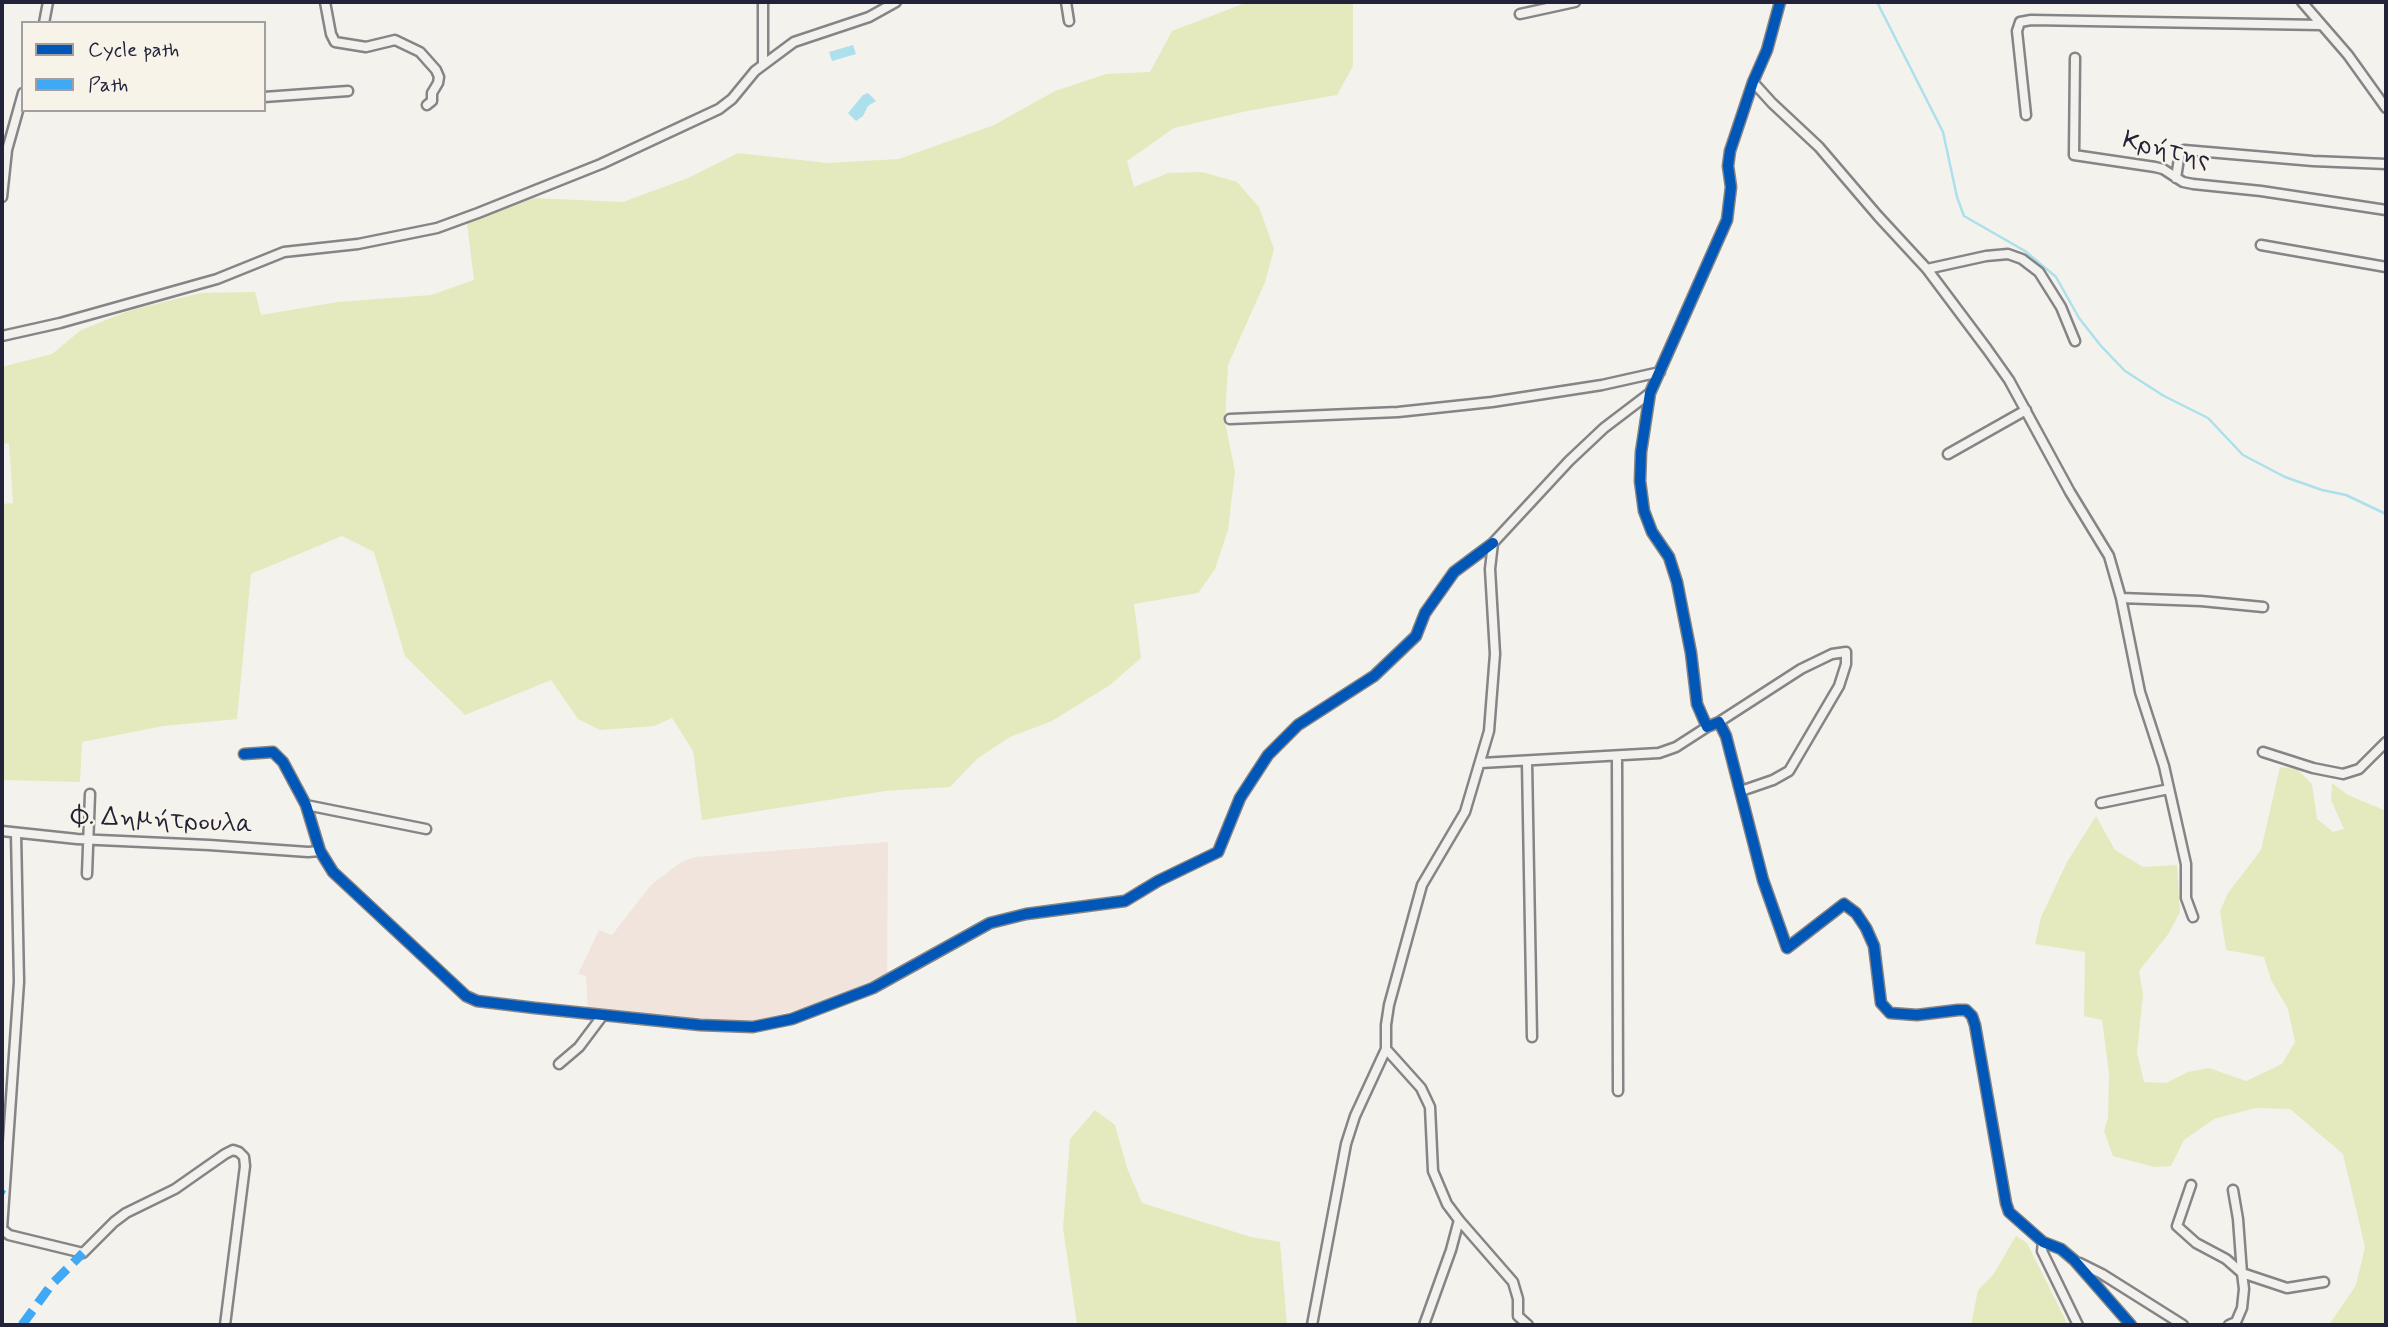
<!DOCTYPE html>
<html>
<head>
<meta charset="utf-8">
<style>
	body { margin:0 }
	#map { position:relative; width:2388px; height:1327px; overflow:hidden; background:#f4f2ec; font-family:Mynerve,sans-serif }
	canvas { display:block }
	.frame { position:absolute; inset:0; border:4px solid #22223b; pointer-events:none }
	.legend { position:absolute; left:21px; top:21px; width:245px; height:91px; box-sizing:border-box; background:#f7f3e8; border:2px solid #a29fa3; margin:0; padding:9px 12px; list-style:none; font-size:21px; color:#22223b }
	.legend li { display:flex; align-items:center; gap:14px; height:35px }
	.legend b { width:35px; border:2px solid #a29fa3 }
</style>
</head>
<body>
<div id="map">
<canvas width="2388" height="1327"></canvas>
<div class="frame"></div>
<ul class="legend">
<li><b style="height:9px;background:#0057b8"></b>Cycle path</li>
<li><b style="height:9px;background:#3fa9f5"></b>Path</li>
</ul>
</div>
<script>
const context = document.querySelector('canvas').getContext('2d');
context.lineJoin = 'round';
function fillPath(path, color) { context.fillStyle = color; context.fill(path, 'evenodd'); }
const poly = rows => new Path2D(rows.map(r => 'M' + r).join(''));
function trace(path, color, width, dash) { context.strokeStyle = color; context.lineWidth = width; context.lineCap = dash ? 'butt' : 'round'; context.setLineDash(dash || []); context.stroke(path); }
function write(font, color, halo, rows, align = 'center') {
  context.font = font + ' Mynerve,sans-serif'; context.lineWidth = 5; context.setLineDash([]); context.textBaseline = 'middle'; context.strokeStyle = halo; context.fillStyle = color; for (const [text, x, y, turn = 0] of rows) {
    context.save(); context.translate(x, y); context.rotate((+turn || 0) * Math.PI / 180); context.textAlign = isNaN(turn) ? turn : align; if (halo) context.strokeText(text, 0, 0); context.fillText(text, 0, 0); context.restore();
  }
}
fillPath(poly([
	[888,842,887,974,817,1005,750,1022,588,1011,586,976,578,974,599,930,612,935,651,885,681,862,695,857]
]), '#f0e4dc');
fillPath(poly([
	[1248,2,1353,2,1353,66,1337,95,1247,111,1174,128,1127,161,1134,187,1168,173,1202,172,1237,182,1259,207,1274,249,1265,282,1228,365,1225,422,1235,471,1228,530,1215,569,1198,593,1134,604,1141,658,1110,685,1052,721,1010,737,978,758,950,787,885,791,702,820,693,751,672,718,654,726,600,730,578,719,551,680,465,715,405,656,374,552,342,536,251,574,237,719,163,726,82,742,80,782,2,780,2,504,13,503,9,443,2,444,2,367,52,354,81,330,131,310,201,293,255,292,261,315,338,302,431,295,474,280,467,223,533,198,623,202,688,178,738,153,827,163,899,159,994,125,1055,91,1106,74,1150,72,1172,31],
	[2280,767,2297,769,2312,784,2317,819,2333,832,2344,829,2331,800,2332,783,2348,795,2386,811,2386,1325,2329,1325,2356,1285,2365,1247,2343,1154,2290,1109,2255,1108,2214,1119,2184,1140,2171,1166,2154,1167,2113,1156,2104,1131,2108,1118,2109,1073,2102,1020,2084,1016,2085,952,2035,944,2041,917,2067,862,2096,816,2115,850,2143,867,2177,865,2180,912,2169,933,2139,971,2143,994,2137,1053,2144,1082,2166,1083,2188,1072,2209,1068,2246,1081,2282,1064,2295,1042,2288,1009,2271,980,2264,957,2226,950,2220,911,2228,893,2261,850],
	[1095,1110,1115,1125,1127,1168,1142,1203,1251,1237,1280,1242,1287,1325,1077,1325,1063,1228,1070,1139],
	[2016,1236,2027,1243,2068,1325,1971,1325,1978,1290,1993,1275]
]), '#e4eabd');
fillPath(poly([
	[853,45,856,54,832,61,829,52],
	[868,93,876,101,868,106,863,116,856,121,848,113,863,95]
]), '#abe0ec');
trace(poly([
	[1877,2,1943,132,1957,197,1964,216,2025,251,2056,277,2079,318,2101,346,2125,371,2164,396,2208,418,2243,455,2285,477,2322,490,2346,495,2386,514]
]), '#abe0ec', 2.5);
const minor = poly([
	[325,2,331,34,335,42,366,47,395,40,420,52,436,70,439,77,438,83,432,93,432,101,427,105],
	[763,2,763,64],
	[1066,2,1069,21],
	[1780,2,1767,50,1753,82,1730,151,1728,166,1731,187,1727,220,1650,393,1641,452,1640,481,1644,511,1652,532,1669,557,1677,582,1691,653,1697,704,1707,727,1719,722,1726,736,1763,880,1787,948,1844,904,1856,913,1866,928,1874,946,1881,1003,1890,1013,1917,1015,1958,1010,1966,1010,1972,1016,1975,1025,2006,1203,2009,1212,2043,1242,2061,1249,2074,1260,2131,1325],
	[2302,2,2348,55,2386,108],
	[1520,14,1575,2],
	[44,23,48,2],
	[2075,58,2074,155,2155,167,2163,169,2183,182,2193,184,2261,191,2386,210],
	[1753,82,1772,103,1819,147,1878,216,1927,269,1987,349,2009,380,2070,492,2109,556,2121,598,2140,692,2164,766,2186,864,2186,898,2193,917],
	[264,97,348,91],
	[2026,115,2017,31,2020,22,2031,20,2321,25],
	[2176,178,2180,152,2184,150,2313,161,2386,164],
	[2,197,7,150,23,93],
	[2261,245,2386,267],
	[1927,269,1986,256,2008,254,2022,259,2039,272,2061,307,2075,341],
	[2,336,60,323,217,279,284,252,358,244,437,228,478,213,601,164,719,109,732,99,755,71,794,42,869,17,896,2],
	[1230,419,1398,412,1492,402,1602,385,1660,372],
	[1948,454,2026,410],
	[2121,598,2201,601,2263,607],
	[1719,722,1801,669,1832,654,1846,652,1846,664,1839,686,1789,771,1773,780,1741,791],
	[2263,752,2313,768,2343,774,2359,769,2386,742],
	[244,754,273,752,283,762,306,805,320,851,333,872,466,996,477,1001,535,1008,700,1025,753,1027,792,1019,873,988,990,923,1026,914,1125,901,1158,881,1218,852,1240,798,1268,755,1298,725,1374,676,1416,636,1425,613,1454,572,1493,543],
	[1617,757,1618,1091],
	[1527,762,1532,1037],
	[1481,763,1659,753,1676,747,1707,727],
	[2101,803,2169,789],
	[306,805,426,829],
	[2,831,77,839,209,845,308,852,320,851],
	[16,833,19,982,2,1229,9,1235,83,1253,114,1222,126,1213,175,1189,225,1154,233,1150,239,1152,244,1157,245,1166,225,1325],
	[87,874,90,794],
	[559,1064,579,1047,603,1015],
	[2191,1185,2177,1226,2196,1243,2226,1259,2242,1273,2244,1289,2242,1308,2236,1322,2229,1325],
	[2233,1190,2238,1219,2242,1273,2287,1288,2324,1282],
	[1459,1220,1513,1282,1518,1299,1518,1316,1528,1325],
	[2043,1242,2042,1251,2078,1325],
	[2080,1263,2102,1274,2183,1325],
	[1312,1325,1346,1144,1355,1116,1386,1049],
	[1424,1325,1451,1250,1459,1220,1447,1204,1433,1171,1430,1107,1421,1088,1386,1049,1386,1025,1389,1005,1422,885,1465,812,1489,731,1495,654,1490,569,1493,543,1569,461,1604,428,1650,393]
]);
trace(minor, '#858486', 13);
trace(minor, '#f2f1ed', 8);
trace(poly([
	[2,1194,4,1195],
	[22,1325,52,1284,83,1253]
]), '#3fa9f5', 9, [18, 9]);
trace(poly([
	[1780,2,1767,50,1753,82,1730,151,1728,166,1731,187,1727,220,1650,393,1641,452,1640,481,1644,511,1652,532,1669,557,1677,582,1691,653,1697,704,1707,727,1719,722,1726,736,1763,880,1787,948,1844,904,1856,913,1866,928,1874,946,1881,1003,1890,1013,1917,1015,1958,1010,1966,1010,1972,1016,1975,1025,2006,1203,2009,1212,2043,1242,2061,1249,2074,1260,2131,1325],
	[244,754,273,752,283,762,306,805,320,851,333,872,466,996,477,1001,535,1008,700,1025,753,1027,792,1019,873,988,990,923,1026,914,1125,901,1158,881,1218,852,1240,798,1268,755,1298,725,1374,676,1416,636,1425,613,1454,572,1493,543]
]), '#0057b8', 10);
write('26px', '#22223b', '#f7f3e8', [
	["Κρήτης",2166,152,14],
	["Φ. Δημήτρουλα",162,822,3]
]);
</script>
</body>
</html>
